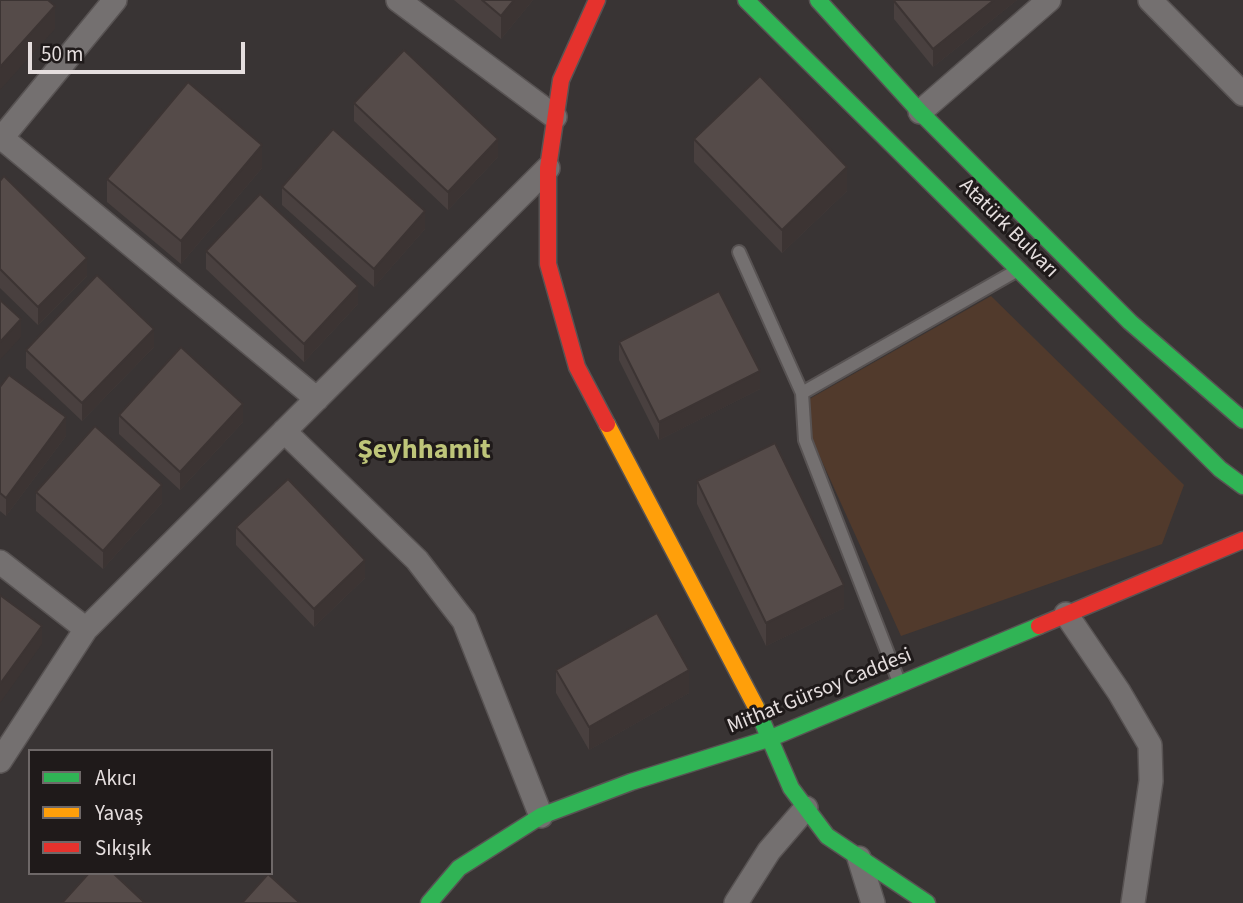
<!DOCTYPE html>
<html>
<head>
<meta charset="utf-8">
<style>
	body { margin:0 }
	#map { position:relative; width:1243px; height:903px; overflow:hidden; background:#393434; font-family:"Source Sans 3",sans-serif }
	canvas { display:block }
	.legend { position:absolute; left:28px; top:749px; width:245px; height:126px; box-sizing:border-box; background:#1f1a1a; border:2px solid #6e6868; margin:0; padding:9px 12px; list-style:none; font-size:21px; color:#e5dede }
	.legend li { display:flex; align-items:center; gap:14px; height:35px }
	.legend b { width:35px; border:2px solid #6e6868 }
	.scale { position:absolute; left:28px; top:42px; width:217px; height:32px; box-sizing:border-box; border:4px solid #e5dede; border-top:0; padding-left:9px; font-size:21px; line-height:24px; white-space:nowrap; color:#e5dede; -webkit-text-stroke:5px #1f1a1a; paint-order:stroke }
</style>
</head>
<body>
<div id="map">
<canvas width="1243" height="903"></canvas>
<ul class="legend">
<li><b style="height:9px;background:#30b455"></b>Akıcı</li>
<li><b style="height:9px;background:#ff9f0a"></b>Yavaş</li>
<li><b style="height:9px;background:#e5322d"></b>Sıkışık</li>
</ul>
<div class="scale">50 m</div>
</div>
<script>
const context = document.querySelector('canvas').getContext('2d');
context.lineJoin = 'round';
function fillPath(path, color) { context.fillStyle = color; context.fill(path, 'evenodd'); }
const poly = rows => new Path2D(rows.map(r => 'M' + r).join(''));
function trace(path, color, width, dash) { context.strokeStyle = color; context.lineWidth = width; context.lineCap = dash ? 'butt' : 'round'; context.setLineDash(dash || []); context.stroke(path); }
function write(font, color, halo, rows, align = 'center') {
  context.font = font + ' "Source Sans 3",sans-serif'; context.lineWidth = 6; context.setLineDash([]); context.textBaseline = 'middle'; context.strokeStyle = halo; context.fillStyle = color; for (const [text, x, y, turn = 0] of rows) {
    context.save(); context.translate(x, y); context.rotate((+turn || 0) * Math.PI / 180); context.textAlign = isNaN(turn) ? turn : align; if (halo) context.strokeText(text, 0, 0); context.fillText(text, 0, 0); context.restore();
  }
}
fillPath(poly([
	[991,296,1184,485,1162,544,901,636,797,406]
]), '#513a2c');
const lane = poly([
	[739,252,802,393,805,440,899,682],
	[802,393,1016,271]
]);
const street = poly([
	[398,0,555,117],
	[1150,0,1243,94],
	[920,112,1049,0],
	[2,138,317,399],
	[0,140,115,0],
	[284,431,417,560,464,621,541,816],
	[0,562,86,629],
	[1066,614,1119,692,1150,745,1151,781,1133,903],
	[0,761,86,629,548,168],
	[859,858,873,903],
	[736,903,769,851,806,808]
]);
const fast = poly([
	[746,0,1220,469,1243,486],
	[818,0,920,112,1130,322,1243,420],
	[756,707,791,788,827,836,927,903],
	[429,903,459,868,541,816,631,782,771,738,1039,626]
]);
const slow = poly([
	[607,424,756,707]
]);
const jam = poly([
	[597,0,561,80,548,168,548,264,577,367,607,424],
	[1039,626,1243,540]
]);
trace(lane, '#585353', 16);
trace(street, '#585353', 26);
trace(fast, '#585353', 19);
trace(slow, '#585353', 19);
trace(jam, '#585353', 19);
trace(lane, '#747070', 12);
trace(street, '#747070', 23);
trace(fast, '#30b455', 16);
trace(slow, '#ff9f0a', 16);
trace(jam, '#e5322d', 16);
fillPath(poly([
	[454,0,533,0,501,39],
	[894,0,1017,0,933,67,894,19],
	[354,103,498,157,448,210,354,121],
	[694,139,847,191,782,253,694,162],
	[262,168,181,264,107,202,107,179],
	[0,181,87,276,38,325,0,288],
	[282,187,425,229,374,287,282,205],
	[206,251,358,304,304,362,206,269],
	[619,342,760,389,659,440,619,360],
	[154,347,82,421,26,368,26,350],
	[0,387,66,436,6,516,0,511],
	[119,415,243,422,180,490,119,434],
	[697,481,844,608,766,646,697,504],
	[36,492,162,503,103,569,36,511],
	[236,527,365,578,314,627,236,545],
	[556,670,689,693,589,750,556,693]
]), '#49403f');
fillPath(poly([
	[514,0,533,0,501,39,501,16],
	[994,0,1017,0,933,67,933,49],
	[55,6,55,29,0,90,0,67],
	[498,139,498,157,448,210,448,192],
	[262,145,262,168,181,264,181,241],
	[847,167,847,191,782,253,782,230],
	[425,211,425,229,374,287,374,269],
	[87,258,87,276,38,325,38,307],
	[358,286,358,304,304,362,304,344],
	[21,319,21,337,0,360,0,342],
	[154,329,154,347,82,421,82,403],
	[760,371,760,389,659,440,659,422],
	[243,404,243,422,180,490,180,472],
	[66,417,66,436,6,516,6,498],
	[162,485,162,503,103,569,103,551],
	[365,560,365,578,314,627,314,609],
	[844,585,844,608,766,646,766,623],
	[42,626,42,644,0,703,0,684],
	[689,670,689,693,589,750,589,727]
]), '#3c3433');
const building = poly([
	[0,0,48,0,55,6,0,67,0,0],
	[482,0,514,0,501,16,482,0],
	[894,0,994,0,933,49,894,1,894,0],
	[404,50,498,139,448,192,354,103,404,50],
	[760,76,847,167,782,230,694,139,760,76],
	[188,82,262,145,181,241,107,179,188,82],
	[333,129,425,211,374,269,282,187,333,129],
	[4,176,87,258,38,307,0,269,0,181,4,176],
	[260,194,358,286,304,344,206,251,260,194],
	[97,275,154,329,82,403,26,350,97,275],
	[719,291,760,371,659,422,619,342,719,291],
	[0,300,21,319,0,342,0,300],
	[181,347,243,404,180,472,119,415,181,347],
	[9,375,66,417,6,498,0,493,0,387,9,375],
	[95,426,162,485,103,551,36,492,95,426],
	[775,443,844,585,766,623,697,481,775,443],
	[288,479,365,560,314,609,236,527,288,479],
	[0,595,42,626,0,684,0,595],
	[657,613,689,670,589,727,556,670,657,613],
	[89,873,113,873,145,903,62,903,89,873],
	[268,874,300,903,242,903,268,874]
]);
fillPath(building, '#554b49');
trace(building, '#3c3433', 2);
write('21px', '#e5dede', '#1f1a1a', [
	["Atatürk Bulvarı",1008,229,45],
	["Mithat Gürsoy Caddesi",820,692,-22]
]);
write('bold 28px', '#bec579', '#1f1a1a', [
	["Şeyhhamit",424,452]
]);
</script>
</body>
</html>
